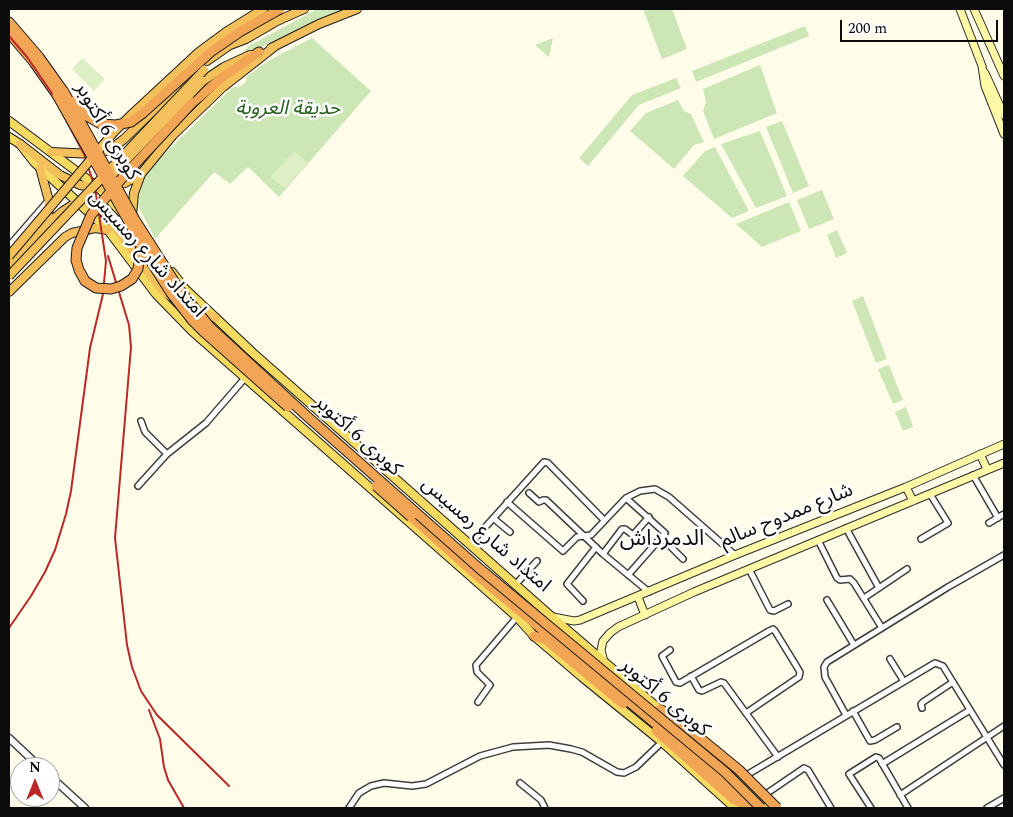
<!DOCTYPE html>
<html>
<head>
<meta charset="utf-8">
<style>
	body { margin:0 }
	#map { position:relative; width:1013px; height:817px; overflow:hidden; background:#fffcea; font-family:Spectral,serif }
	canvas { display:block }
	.frame { position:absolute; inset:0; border:10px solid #0b0b0b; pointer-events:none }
	.north { position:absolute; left:10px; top:757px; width:50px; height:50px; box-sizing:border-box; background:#fff; border:1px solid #9d9d9d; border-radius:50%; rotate:0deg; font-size:14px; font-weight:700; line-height:20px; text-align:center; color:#0b0b0b }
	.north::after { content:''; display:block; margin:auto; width:18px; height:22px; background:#b82927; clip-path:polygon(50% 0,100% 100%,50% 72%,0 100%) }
	.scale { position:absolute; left:840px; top:20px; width:158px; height:22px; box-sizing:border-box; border:2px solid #0b0b0b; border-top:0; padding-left:6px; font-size:15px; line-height:18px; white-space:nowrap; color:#0b0b0b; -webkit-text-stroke:4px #fff; paint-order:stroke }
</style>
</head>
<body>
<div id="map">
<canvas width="1013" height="817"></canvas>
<div class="frame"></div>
<div class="north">N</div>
<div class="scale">200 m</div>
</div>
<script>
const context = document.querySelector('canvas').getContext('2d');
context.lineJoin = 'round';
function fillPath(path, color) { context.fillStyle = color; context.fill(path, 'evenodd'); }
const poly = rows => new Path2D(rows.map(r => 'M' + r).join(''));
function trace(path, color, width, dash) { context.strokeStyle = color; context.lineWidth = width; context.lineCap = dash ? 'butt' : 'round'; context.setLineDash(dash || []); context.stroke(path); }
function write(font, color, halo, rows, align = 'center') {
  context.font = font + ' Spectral,"Noto Sans Arabic",serif'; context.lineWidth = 5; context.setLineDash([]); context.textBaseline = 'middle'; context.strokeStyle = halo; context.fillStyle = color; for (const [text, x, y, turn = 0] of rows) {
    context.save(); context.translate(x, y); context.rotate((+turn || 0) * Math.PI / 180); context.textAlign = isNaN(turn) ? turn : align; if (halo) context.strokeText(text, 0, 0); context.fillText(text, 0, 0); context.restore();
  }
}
fillPath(poly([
	[317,9,346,9,246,54,244,52,247,47],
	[643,9,672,9,687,49,662,59],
	[805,26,809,36,696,82,692,71],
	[312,38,371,91,279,197,248,167,230,184,214,172,155,239,138,205,142,178,155,163,233,87,239,87,246,82,246,77,268,61],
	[553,38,549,57,535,45],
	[760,65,777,113,714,139,703,111,706,102,703,89],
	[676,78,681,88,639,105,588,166,579,158,632,95],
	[678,100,684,111,691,114,704,142,694,145,674,169,630,131,646,113],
	[782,121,809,186,793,193,766,127],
	[760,131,787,196,756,208,721,144],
	[715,147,749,211,732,218,683,176,705,151],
	[822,190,834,219,809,229,797,200],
	[789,202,801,231,762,247,736,224],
	[837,230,847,253,836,258,827,235],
	[863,296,887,359,876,363,852,301],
	[889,365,903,400,893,404,878,369],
	[906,407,913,427,903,431,895,412]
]), '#cce7b5');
fillPath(poly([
	[82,58,105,79,94,91,72,69],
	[294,151,308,163,285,188,271,177]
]), '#deefc6');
const minor = poly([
	[9,246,48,201],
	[141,421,145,432,167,454,206,423,245,378],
	[973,475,998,518],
	[138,486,167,454],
	[529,493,539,502,543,500,546,500,603,554,649,592],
	[626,498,665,533,628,575],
	[507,502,563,551,577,537,591,535,626,498,640,491,655,489,669,497,735,555],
	[493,518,510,532],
	[989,523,1004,514],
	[846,528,879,588],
	[662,538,683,559],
	[921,539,948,523,930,494],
	[818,540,837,578,840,580,850,579,854,583,882,628],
	[470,544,544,462,548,463,604,520],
	[603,554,622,529,625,529,633,535,649,517],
	[749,569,770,610,774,611,788,604],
	[516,584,537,561],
	[864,598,907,569],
	[827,600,854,645],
	[583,601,567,584,596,547],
	[670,650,662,656,676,682,680,683,769,631,773,629,775,631,800,672,799,677,746,713],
	[890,659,903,680],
	[691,676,699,690,702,691,721,682,724,683,778,757],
	[478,702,490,685,477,672,476,665,517,617],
	[922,708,921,704,923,702,953,682],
	[853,711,870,741,875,740,897,727],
	[846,715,825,677,824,667,827,662,948,587,1004,555],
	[882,764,970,710],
	[745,776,935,663,943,666,1004,765],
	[520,783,541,800,545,808],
	[900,795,1004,726],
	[763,796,804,768,808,770,831,808],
	[349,808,359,793,371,786,384,783,412,786,426,784,480,756,513,747,549,745,571,749,582,752,617,772,624,773,636,767,662,742],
	[871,808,849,774,876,757,879,758,908,808],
	[987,808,1004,798]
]);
const tertiary = poly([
	[9,738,40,767],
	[50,776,85,808]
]);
const secondary = poly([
	[960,9,982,66,985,86,1004,134],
	[974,9,1004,76],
	[985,73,1004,115],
	[980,454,987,469],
	[906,487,913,501],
	[638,597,645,615],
	[553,617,574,621,580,620,735,555,906,487,1004,444],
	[604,662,601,650,603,641,610,633,618,627,694,592,1004,463]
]);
const primary = poly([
	[9,121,99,188,121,212],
	[9,137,20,144,34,162,108,230,156,294,192,331,517,617,534,636,582,677,662,742,735,808],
	[172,272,185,289,253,353,552,617,664,713],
	[698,741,741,779,769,808]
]);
const trunk = poly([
	[271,48,319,24,357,9],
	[207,61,230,45,246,39,277,21,304,9],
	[203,81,224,67,250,55],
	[20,144,60,175,80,185,99,188,108,187,125,183,141,174,173,135,223,87,274,47],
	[51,152,94,154,110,150,124,139,185,80],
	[132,215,134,193,141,174],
	[45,226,63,211,74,204,83,203,94,206,105,213,153,279,164,292,173,298],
	[9,267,45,226,48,217,49,201,40,168],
	[9,292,65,237,72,233,95,228,108,230],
	[197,310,216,318]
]);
const motorway = poly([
	[9,22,39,57,64,92],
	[9,33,33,61,57,95],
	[193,102,224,76,259,52],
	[411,517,475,574,709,768,734,790,751,808],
	[534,636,546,640,623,704],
	[660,709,683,724],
	[656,731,733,799,746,805]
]);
trace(minor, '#3e3e3e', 8);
trace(tertiary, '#3e3e3e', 9);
trace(secondary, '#2d2d2d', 9);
trace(primary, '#1c1c1c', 10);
trace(trunk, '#1c1c1c', 10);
trace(motorway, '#1c1c1c', 11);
trace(minor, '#fff', 5);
trace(tertiary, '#fff', 6);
trace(secondary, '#fef9a6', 7);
trace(primary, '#f6db62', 8);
trace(trunk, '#f4c05c', 8);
trace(motorway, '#f2a655', 9);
trace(poly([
	[9,36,27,57,51,92,84,154,95,188,106,261,103,294,90,348,71,491,66,514,55,550,45,572,31,596,9,628],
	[108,256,129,325,131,347,115,538,127,645,132,667,141,691,157,715,229,786],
	[149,710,160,739,164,767,168,780,184,808]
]), '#b82927', 2);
const trunkBridge = poly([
	[107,180,203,81],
	[9,256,114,132,130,116,199,52,226,32,263,9],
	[9,276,204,70]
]);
const motorwayBridge = poly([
	[64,92,135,220,179,289,210,327,309,418,480,569,725,772,761,808],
	[57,95,129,222,141,246,171,293,192,320,205,333,288,407],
	[74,101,87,116,101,124,116,125,131,122,143,113,212,51,241,31,280,9],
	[141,246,138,269,132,279,121,286,111,289,96,288,85,281,79,270,76,260,77,248,91,215,123,177,193,102],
	[376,486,411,517],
	[683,724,739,770,777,808]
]);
trace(trunkBridge, '#1c1c1c', 10, []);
trace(motorwayBridge, '#1c1c1c', 11, []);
trace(trunkBridge, '#f4c05c', 8);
trace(motorwayBridge, '#f2a655', 9);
write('italic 20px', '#27611d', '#fff', [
	["حديقة العروبة",288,110]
]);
write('20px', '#0b0b0b', '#fff', [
	["كوبرى 6 أكتوبر",106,132,60],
	["امتداد شارع رمسيس",146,255,48],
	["كوبرى 6 أكتوبر",357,437,42],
	["شارع ممدوح سالم",787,517,-22],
	["امتداد شارع رمسيس",485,536,41],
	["كوبرى 6 أكتوبر",664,699,40]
]);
write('22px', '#0b0b0b', '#fff', [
	["الدمرداش",662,541]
]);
</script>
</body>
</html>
